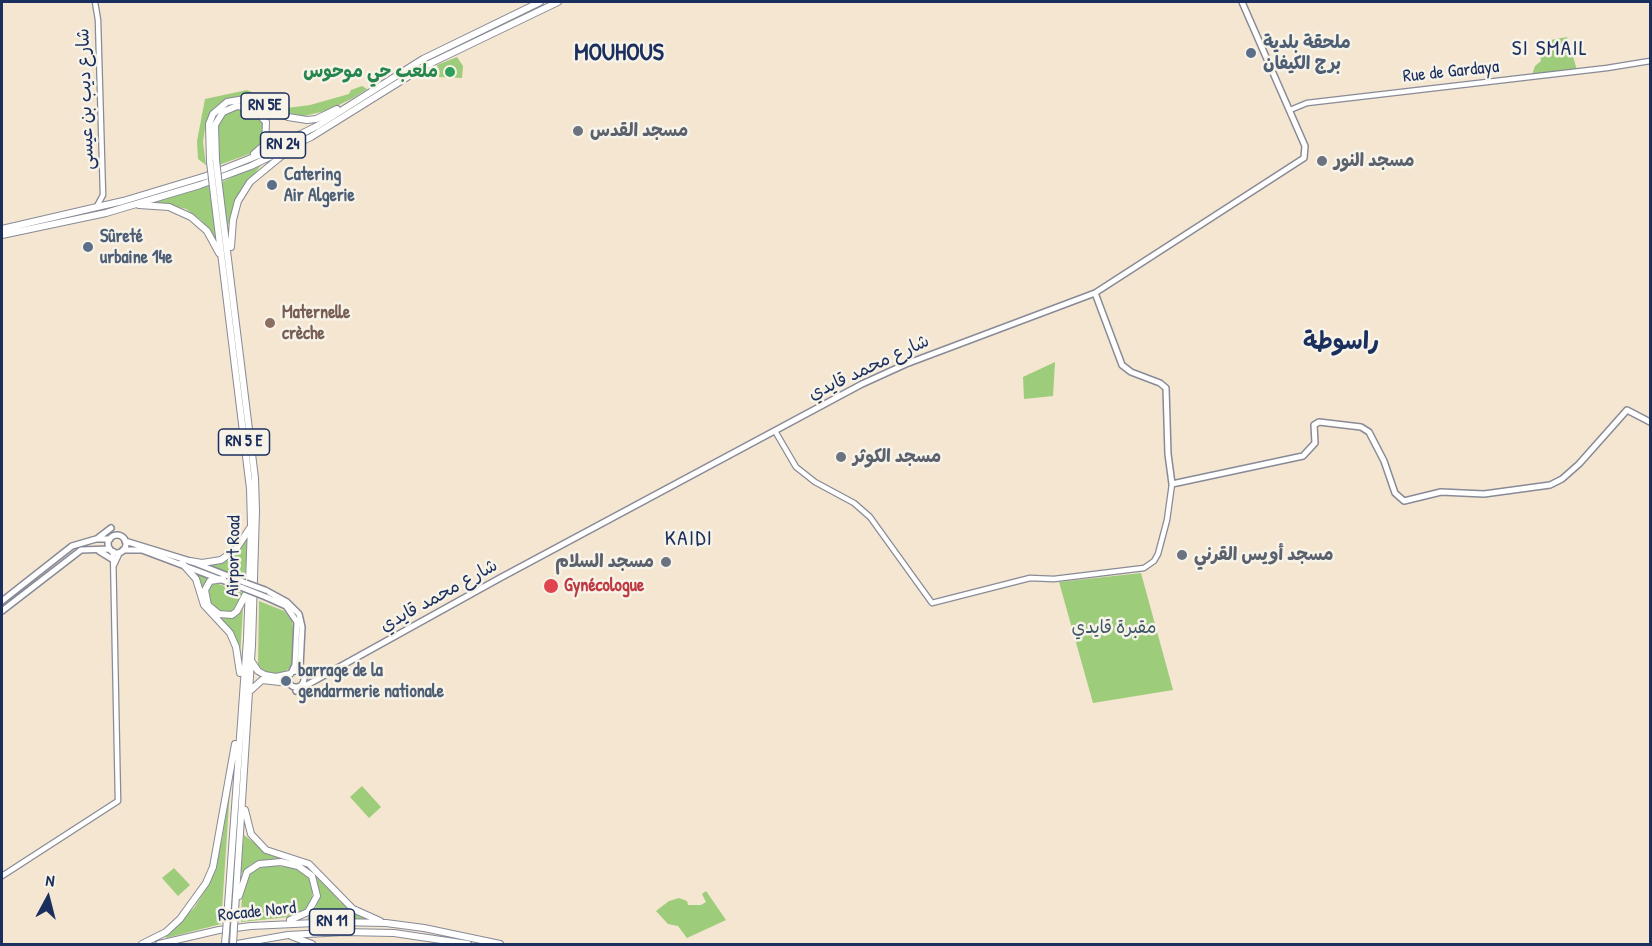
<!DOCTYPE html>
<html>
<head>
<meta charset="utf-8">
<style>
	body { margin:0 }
	#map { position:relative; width:1652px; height:946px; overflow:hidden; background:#f4e6d0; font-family:"Patrick Hand",sans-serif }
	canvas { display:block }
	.frame { position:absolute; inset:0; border:3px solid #1b2f5e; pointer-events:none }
	.north { position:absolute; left:18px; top:868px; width:60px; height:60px; -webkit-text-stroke:4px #f7f3e8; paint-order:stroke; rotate:7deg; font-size:16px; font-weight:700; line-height:24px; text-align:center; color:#1b2f5e }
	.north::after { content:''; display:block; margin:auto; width:21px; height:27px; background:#1b2f5e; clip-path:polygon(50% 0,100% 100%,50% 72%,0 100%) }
</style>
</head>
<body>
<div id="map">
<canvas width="1652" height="946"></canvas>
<div class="frame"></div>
<div class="north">N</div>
</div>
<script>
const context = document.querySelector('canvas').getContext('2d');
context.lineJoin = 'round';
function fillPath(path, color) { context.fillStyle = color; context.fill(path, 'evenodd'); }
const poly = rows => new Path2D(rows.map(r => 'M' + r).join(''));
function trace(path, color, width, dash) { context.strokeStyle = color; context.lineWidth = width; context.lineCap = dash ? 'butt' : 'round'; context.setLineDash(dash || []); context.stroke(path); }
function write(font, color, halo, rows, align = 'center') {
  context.font = font + ' "Patrick Hand","Playpen Sans Arabic",sans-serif'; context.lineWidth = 5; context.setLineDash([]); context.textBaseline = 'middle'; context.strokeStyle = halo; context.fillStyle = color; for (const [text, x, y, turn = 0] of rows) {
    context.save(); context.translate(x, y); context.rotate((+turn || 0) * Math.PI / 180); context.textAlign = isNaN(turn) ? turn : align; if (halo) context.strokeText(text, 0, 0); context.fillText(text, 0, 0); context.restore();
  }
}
fillPath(poly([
	[1567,37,1577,70,1532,75,1535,66,1541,61,1540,52,1547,50,1545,41],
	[457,57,463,66,462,78,439,77,437,65],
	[362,86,367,89,353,98,329,110,304,116,288,113,251,98,227,99,215,107,206,122,203,142,206,165,198,159,197,141,205,99,247,90,287,108,310,105,349,94,351,90],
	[240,108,251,110,260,118,264,128,262,143,252,153,219,165,217,127,221,117,229,111],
	[263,163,239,193,227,228,222,182],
	[209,186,217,242,202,221,186,209,153,202],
	[1055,362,1053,396,1024,399,1023,377],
	[247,539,245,580,202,565,216,564,236,553],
	[192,572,210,579,204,586,203,596,214,613,231,617,243,607,240,658,235,638,227,625,205,605,202,598,198,582],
	[1141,573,1173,690,1093,703,1059,582],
	[216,583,243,593,232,612,221,612,210,602,207,592,210,586],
	[259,601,284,611,292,621,294,633,292,666,283,673,269,673,258,666],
	[362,786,381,807,369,818,350,797],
	[230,790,221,924,166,938,165,934,194,908,209,884,222,840],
	[244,835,259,846,305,864,319,876,340,902,368,920,307,919,316,907,319,890,310,871,297,863,280,859,259,861,250,865,240,875],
	[272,865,299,869,307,876,312,882,312,900,306,909,289,917,241,922,242,891,250,873,259,867],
	[174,868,190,885,178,896,162,878],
	[706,891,726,920,687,938,678,926,668,924,656,911,669,901,679,898,687,901,688,905,701,905,706,902,702,894]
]), '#9dcc7a');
const minor = poly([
	[95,2,98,20,103,195,97,206],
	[1290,110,1307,103,1607,68,1650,61],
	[775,431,796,467,815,482,854,503,870,517,932,603,1030,578,1054,579,1144,568,1154,561,1158,554,1167,520,1172,484],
	[114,565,120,552],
	[2,876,118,801,113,551]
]);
const major = poly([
	[1095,293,1122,365,1131,372,1160,383,1166,388,1168,454,1172,484,1303,456,1315,443,1314,425,1319,422,1361,427,1369,432,1384,461,1395,493,1404,501,1441,492,1484,494,1550,485,1562,479,1579,464,1627,410,1650,422],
	'108 544a9 9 0 1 1 18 0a9 9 0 1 1-18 0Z',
	[98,538,111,528],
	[125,541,190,561,246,583],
	[123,550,142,550,243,588],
	[99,551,112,559],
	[265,590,287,602,299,614,302,627,300,667,302,674],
	[266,597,286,606,297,622,295,665,291,673],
	[2,601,72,546,96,539,110,539],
	[2,611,81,550,110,549],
	'288 679a8 8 0 1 1 16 0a8 8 0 1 1-16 0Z',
	[302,675,323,675],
	[296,691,500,578,862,384,906,364,1095,293,1304,158,1305,146,1242,2]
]);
const highway = poly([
	[216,160,215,125,223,112,237,106,252,108,266,122,265,144,254,154],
	[210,162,209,124,213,114,227,102,245,99,288,117,307,120,316,119,337,109],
	[220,194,255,478,256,511,252,645,235,911],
	[214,196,250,489,251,525,247,639,227,919],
	[139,205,169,207,191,217,207,231,219,253],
	[2,229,123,201,206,176,259,155,317,126,423,59,540,2],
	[2,235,106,213,200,185,251,166,311,137,425,66,558,2],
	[231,247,233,220,238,201,250,182,284,154],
	[190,561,202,563,221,560,236,549,250,528],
	[182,563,196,579,204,605,230,633,236,647,240,673],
	[223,579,210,581,205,590,208,605,219,614,232,615,237,611,247,592],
	[252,662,258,671,265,675,276,677,290,674],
	[251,690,262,680,289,683],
	[245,810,251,834,266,850,309,864,353,909,380,921],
	[239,896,247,872,259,864,281,862,298,866,312,876,317,896,308,912,290,920],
	[291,936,312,944],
	[142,944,166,932,180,919,206,883,213,867,235,744],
	[159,944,219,930,251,926,336,922,386,923,424,928,500,944],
	[237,944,288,935,344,932,394,933,468,944]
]);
trace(minor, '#888a97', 7);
trace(major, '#888a97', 8);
trace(highway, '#888a97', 8);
trace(minor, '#fff', 4.5);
trace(major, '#fff', 5);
trace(highway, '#fff', 6);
const majorBridge = poly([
	[246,583,265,590],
	[243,588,266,597]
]);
const highwayBridge = poly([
	[216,160,220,194],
	[210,162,214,196],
	[225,944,227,919],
	[233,944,235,911]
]);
trace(majorBridge, '#888a97', 8, []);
trace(highwayBridge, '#888a97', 8, []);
trace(majorBridge, '#fff', 5);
trace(highwayBridge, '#fff', 6);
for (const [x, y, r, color] of [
	[1251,53,6,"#5c6f8a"],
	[450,72,6,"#2e9e5b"],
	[578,131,6,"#6b7280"],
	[1322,161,6,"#6b7280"],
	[272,185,6,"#5c6f8a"],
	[88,247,6,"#5c6f8a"],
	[270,323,6,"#8d6e63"],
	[841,457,6,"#6b7280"],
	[1182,555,6,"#6b7280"],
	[666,562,6,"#6b7280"],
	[551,586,8,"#e0444e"],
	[286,681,6,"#5c6f8a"]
]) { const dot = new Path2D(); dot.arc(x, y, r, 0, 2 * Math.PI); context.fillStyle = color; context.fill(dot); trace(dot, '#f7f3e8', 2); }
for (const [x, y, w] of [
	[265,106,48],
	[283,145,45],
	[244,442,51],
	[332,922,45]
]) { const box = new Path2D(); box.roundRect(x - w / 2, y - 13, w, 26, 4.5); context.fillStyle = '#f7f3e8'; context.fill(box); trace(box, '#1b2f5e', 1.5); }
write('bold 16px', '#1b2f5e', null, [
	["RN 5E",265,106],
	["RN 24",283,145],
	["RN 5 E",244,442],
	["RN 11",332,922]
]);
write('bold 18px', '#4e5e75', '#f7f3e8', [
	["ملحقة بلدية",1263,43],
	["برج الكيفان",1263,64],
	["Catering",284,175],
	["Air Algerie",284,196],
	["Sûreté",100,237],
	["urbaine 14e",100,258],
	["barrage de la",298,671],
	["gendarmerie nationale",298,692]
], 'left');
write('bold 18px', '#27864d', '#f7f3e8', [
	["ملعب حي موحوس",438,72]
], 'right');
write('18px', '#1b2f5e', '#f7f3e8', [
	["Rue de Gardaya",1451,72,-6],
	["شارع ديب بن عيسى",86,99,-92],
	["شارع محمد قايدي",869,368,-25],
	["Airport Road",234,556,-89],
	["شارع محمد قايدي",439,596,-29],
	["Rocade Nord",257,912,-6]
]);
write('bold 18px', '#5b616d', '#f7f3e8', [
	["مسجد القدس",590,131],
	["مسجد النور",1334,161],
	["مسجد الكوثر",853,457],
	["مسجد أويس القرني",1194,555],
	["مسجد السلام",654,562,"right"]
], 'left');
write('bold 18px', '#785e54', '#f7f3e8', [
	["Maternelle",282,313],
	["crèche",282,334]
], 'left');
write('bold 18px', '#be3a42', '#f7f3e8', [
	["Gynécologue",564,586]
], 'left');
write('18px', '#3c5665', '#f7f3e8', [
	["مقبرة قايدي",1114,628]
]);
context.letterSpacing = '1.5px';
write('21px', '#1b2f5e', '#f7f3e8', [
	["SI SMAIL",1550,49],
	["KAIDI",689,539]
]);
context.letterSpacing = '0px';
write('bold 24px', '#1b2f5e', '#f7f3e8', [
	["MOUHOUS",619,54],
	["راسوطة",1341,343]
]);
</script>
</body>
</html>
